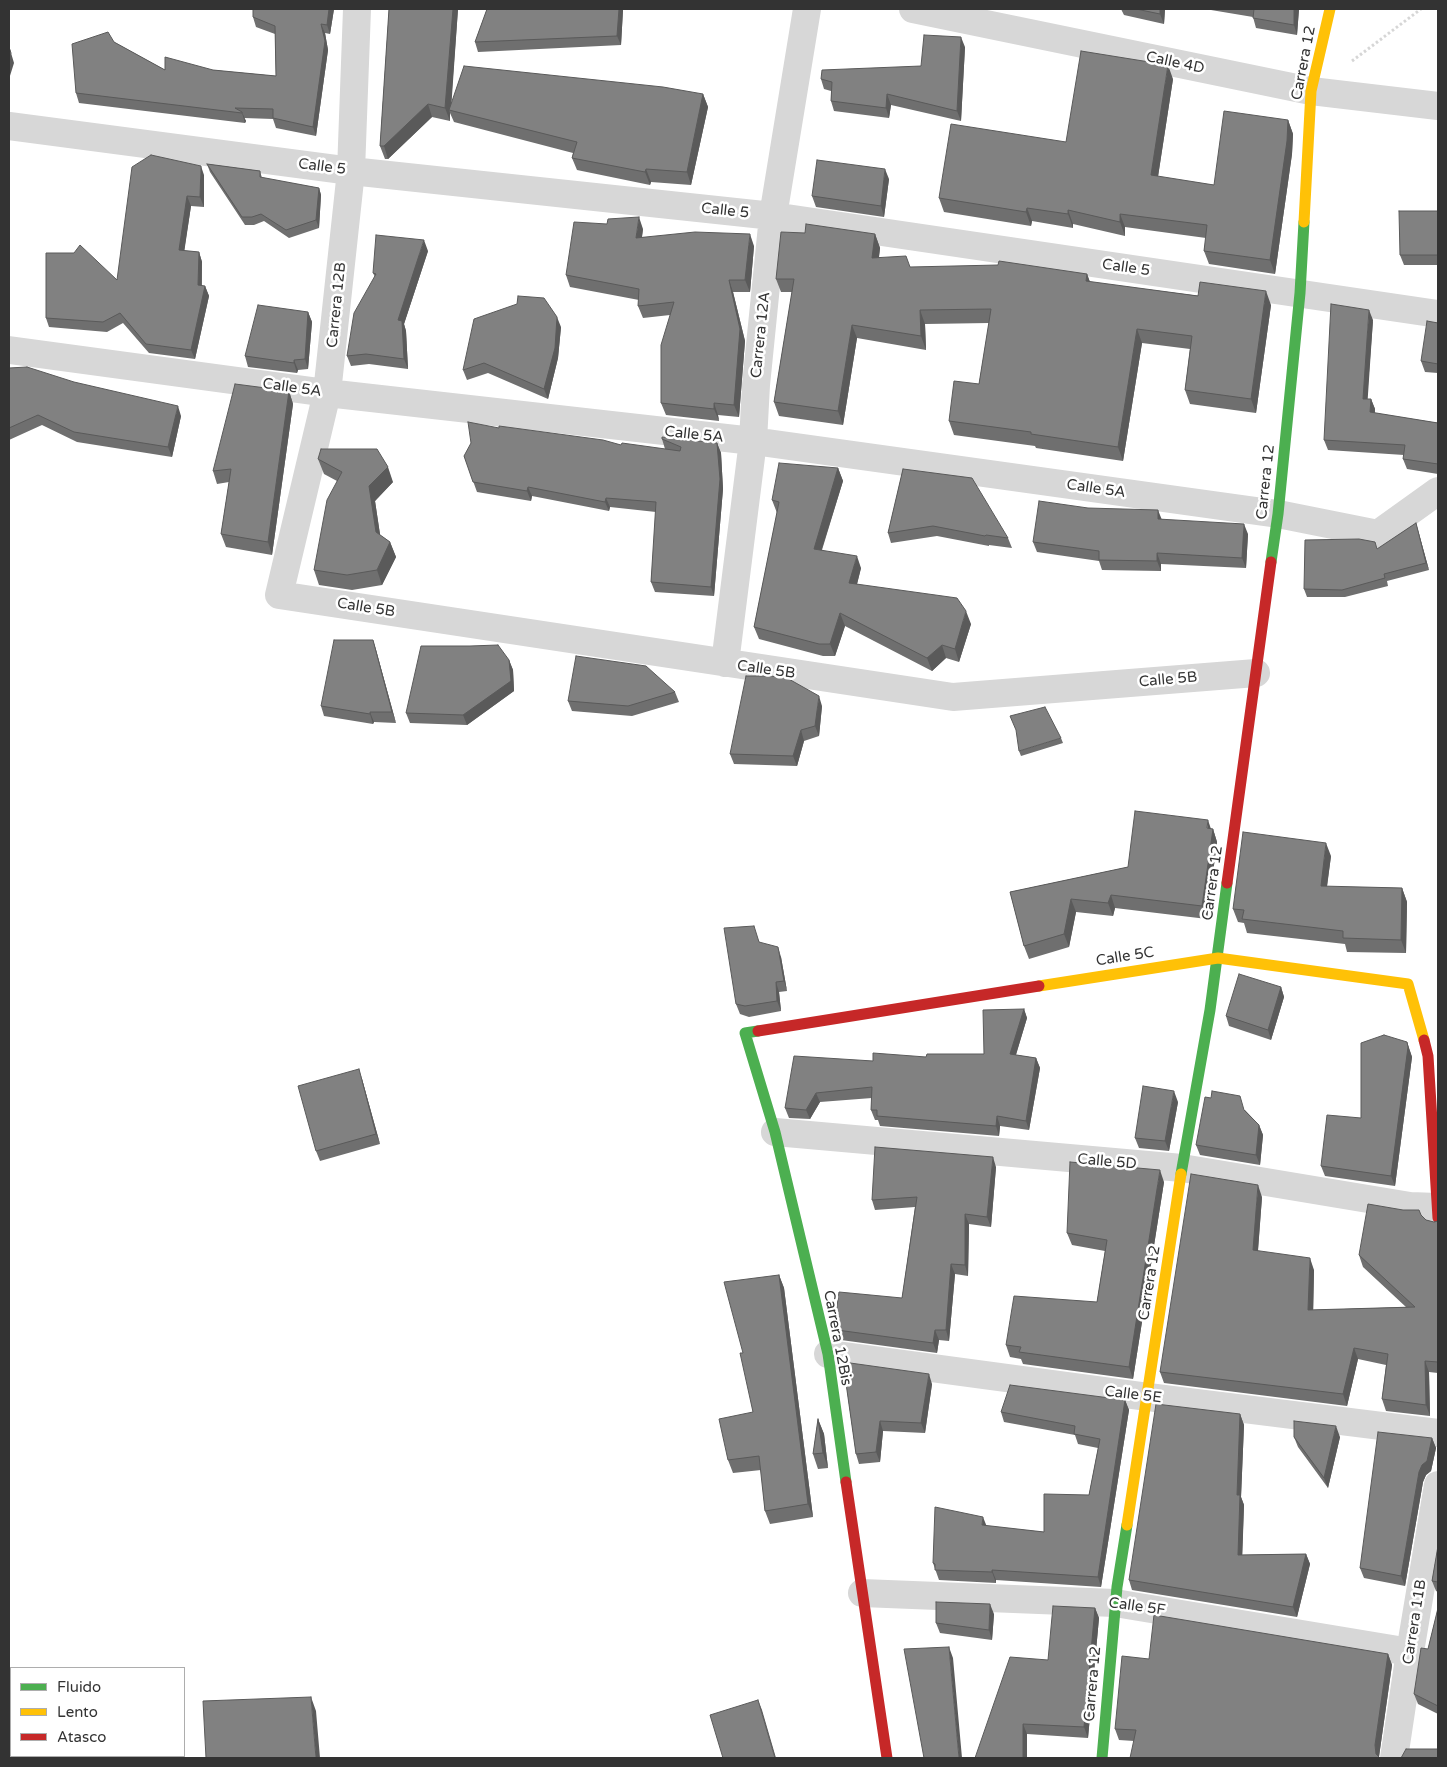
<!DOCTYPE html>
<html>
<head>
<meta charset="utf-8">
<style>
	body { margin:0 }
	#map { position:relative; width:1447px; height:1767px; overflow:hidden; background:#fff; font-family:"Varela Round",sans-serif }
	canvas { display:block }
	.frame { position:absolute; inset:0; border:10px solid #333; pointer-events:none }
	.legend { position:absolute; left:10px; top:1667px; width:175px; height:90px; box-sizing:border-box; background:#fff; border:1px solid #adadad; margin:0; padding:6px 9px; list-style:none; font-size:15px; color:#333 }
	.legend li { display:flex; align-items:center; gap:10px; height:25px }
	.legend b { width:25px; border:1px solid #adadad }
</style>
</head>
<body>
<div id="map">
<canvas width="1447" height="1767"></canvas>
<div class="frame"></div>
<ul class="legend">
<li><b style="height:6px;background:#4caf50"></b>Fluido</li>
<li><b style="height:6px;background:#ffc107"></b>Lento</li>
<li><b style="height:6px;background:#c62828"></b>Atasco</li>
</ul>
</div>
<script>
const context = document.querySelector('canvas').getContext('2d');
context.lineJoin = 'round';
const poly = rows => new Path2D(rows.map(r => 'M' + r).join(''));
function trace(path, color, width, dash) { context.strokeStyle = color; context.lineWidth = width; context.lineCap = dash ? 'butt' : 'round'; context.setLineDash(dash || []); context.stroke(path); }
function fillPath(path, color) { context.fillStyle = color; context.fill(path, 'evenodd'); }
function write(font, color, halo, rows, align = 'center') {
  context.font = font + ' "Varela Round",sans-serif'; context.lineWidth = 5; context.setLineDash([]); context.textBaseline = 'middle'; context.strokeStyle = halo; context.fillStyle = color; for (const [text, x, y, turn = 0] of rows) {
    context.save(); context.translate(x, y); context.rotate((+turn || 0) * Math.PI / 180); context.textAlign = isNaN(turn) ? turn : align; if (halo) context.strokeText(text, 0, 0); context.fillText(text, 0, 0); context.restore();
  }
}
trace(poly([
	[1352,61,1421,9]
]), '#d6d6d6', 3, [2.5, 2.5]);
trace(poly([
	[357,9,351,171,327,393,279,595,953,697,1256,673],
	[913,9,1311,91,1438,106],
	[9,126,351,171,773,216,1438,314],
	[9,350,327,393,753,441,1278,514,1378,534,1438,491],
	[725,663,753,441,756,385,773,216,807,9],
	[775,1132,1182,1168,1410,1206,1437,1207],
	[828,1354,1148,1397,1438,1433],
	[862,1593,1115,1603,1410,1652],
	[1394,1758,1410,1652,1438,1485]
]), '#d7d7d7', 28);
trace(poly([
	[1271,562,1278,514,1300,293,1304,222],
	[758,1031,745,1033,775,1132,828,1354,846,1482],
	[1181,1174,1210,1010,1227,883],
	[1102,1758,1117,1587,1127,1525]
]), '#4caf50', 11);
trace(poly([
	[1304,222,1311,91,1330,9],
	[1039,986,1218,958,1408,984,1424,1040],
	[1127,1525,1181,1174]
]), '#ffc107', 11);
trace(poly([
	[1227,883,1271,562],
	[758,1031,1039,986],
	[1424,1040,1428,1056,1438,1218],
	[846,1482,887,1758]
]), '#c62828', 11);
fillPath(poly([
	[253,9,334,9,330,34,325,33,328,50,316,136,276,128,273,119,244,118,246,121,245,123,79,103,76,93,114,42,165,70,213,70,276,76,275,34,256,27,253,17],
	[389,9,458,9,451,103,703,94,708,107,691,185,651,182,650,185,577,170,572,158,573,153,454,122,450,113,450,121,432,117,388,159,385,159,380,146],
	[487,9,623,9,623,10,621,45,478,52,475,42],
	[1121,9,1165,9,1164,24,1124,15],
	[1205,9,1299,9,1297,35,1256,28,1253,17],
	[965,47,961,121,891,105,889,118,834,111,831,101,831,91,824,89,821,79,921,66],
	[1173,79,1158,177,1214,185,1288,120,1293,134,1292,154,1275,274,1209,264,1204,251,1206,238,1125,227,1125,236,1073,224,1073,228,1032,221,1031,226,944,212,939,198,1066,142],
	[207,164,260,171,262,178,319,188,321,195,319,228,289,238,264,221,254,225,245,225,210,172],
	[204,175,204,207,191,206,184,251,199,252,202,262,202,286,205,286,209,296,195,359,149,353,123,323,107,332,49,327,46,318,117,280],
	[889,179,884,217,816,207,812,196],
	[1438,211,1438,265,1404,265,1400,255],
	[643,229,642,237,754,246,750,292,733,292,745,341,739,417,718,415,719,421,666,415,661,403,670,315,643,318,638,306,639,300,570,287,566,275],
	[875,234,880,248,879,257,910,267,1087,274,1090,282,1271,305,1256,413,1190,404,1185,390,1190,349,1142,343,1123,461,1036,448,1035,446,954,435,949,421,979,384,989,323,925,324,926,350,857,338,843,425,779,416,774,402,792,292,781,292,776,279],
	[428,251,404,324,406,331,408,369,369,364,351,366,347,356,375,277,373,273],
	[308,312,312,322,308,369,298,370,297,373,248,367,245,356],
	[1373,320,1367,399,1371,399,1375,409,1375,413,1438,423,1438,474,1407,469,1403,459,1404,455,1328,450,1324,440],
	[1438,323,1438,373,1425,372,1421,361],
	[561,327,558,358,548,399,488,373,467,380,463,370],
	[9,368,181,416,172,457,77,442,42,425,9,440],
	[289,391,293,404,272,555,226,547,221,534,229,482,217,484,213,471],
	[499,428,621,445,665,449,662,439,717,443,721,453,723,489,714,596,655,592,651,582,656,512,610,507,609,511,532,496,531,501,477,492,464,456],
	[318,459,393,482,375,501,380,535,390,542,396,557,382,585,352,590,319,585,314,570,337,481,324,474],
	[838,468,843,481,822,550,861,568,857,584,971,624,959,662,946,658,932,671,845,626,835,656,823,656,759,639,754,627,777,513,772,500],
	[903,469,1008,538,1012,548,989,545,989,546,937,536,891,543,888,533],
	[1162,519,1248,534,1246,568,1161,564,1161,571,1102,570,1099,561,1037,552,1033,542],
	[1416,523,1429,570,1387,581,1388,586,1345,597,1307,597,1304,589,1378,549],
	[373,640,376,650,396,723,374,722,373,724,324,716,321,706],
	[509,660,513,670,514,691,467,725,410,723,406,713],
	[675,692,679,702,632,716,572,711,568,701],
	[822,706,819,736,804,741,797,766,734,764,730,754],
	[1061,738,1063,743,1021,756,1019,751],
	[1211,829,1213,829,1217,842,1207,919,1115,908,1113,916,1076,912,1069,947,1029,959,1024,946,1010,892,1128,867],
	[1331,856,1327,887,1402,888,1407,902,1406,953,1347,952,1345,944,1247,933,1244,923,1238,922,1233,909],
	[759,942,781,957,787,991,779,992,781,1011,749,1017,740,1014,736,1004],
	[1281,987,1284,997,1271,1040,1229,1026,1226,1016],
	[1024,1009,1027,1018,1016,1055,1036,1058,1040,1068,1029,1130,1000,1126,999,1136,880,1126,878,1120,875,1120,871,1110,872,1098,820,1102,810,1119,789,1118,785,1108,873,1061,926,1057,984,1054],
	[1407,1042,1412,1057,1395,1186,1325,1176,1321,1166,1361,1118],
	[362,1079,380,1144,320,1161,316,1151],
	[1178,1102,1169,1151,1139,1148,1135,1138],
	[1245,1110,1259,1125,1263,1135,1260,1165,1200,1155,1196,1145],
	[996,1167,991,1227,969,1224,968,1276,955,1274,949,1341,939,1340,937,1353,841,1340,837,1330,902,1298,915,1207,875,1210,872,1200],
	[1164,1182,1133,1379,1023,1364,1021,1359,1010,1357,1006,1345,1097,1302,1105,1251,1072,1245,1067,1233],
	[1262,1197,1258,1251,1314,1270,1313,1310,1406,1307,1363,1267,1359,1255,1421,1215,1426,1220,1434,1222,1438,1221,1438,1373,1429,1372,1430,1416,1386,1411,1382,1399,1386,1365,1358,1359,1347,1406,1164,1383,1160,1372],
	[779,1275,784,1288,813,1517,770,1524,765,1511,761,1470,733,1473,728,1460,753,1412,743,1353],
	[843,1362,932,1384,925,1433,883,1431,880,1462,859,1464,856,1454],
	[1125,1400,1129,1410,1101,1587,996,1580,996,1583,939,1580,933,1563,987,1526,1044,1532,1089,1495,1098,1448,1078,1444,1075,1435,1004,1422,1001,1412],
	[1240,1414,1244,1425,1241,1497,1244,1505,1242,1555,1306,1554,1310,1564,1297,1617,1132,1590,1129,1580],
	[818,1419,824,1434,828,1468,818,1469,813,1454],
	[1294,1437,1340,1437,1328,1488,1298,1447],
	[1432,1438,1436,1448,1431,1471,1426,1475,1423,1482,1405,1586,1364,1578,1360,1568],
	[1438,1546,1438,1592,1436,1591,1432,1581],
	[1095,1608,1099,1618,1088,1738,1027,1734,1027,1758,975,1758,1048,1660],
	[1438,1608,1438,1714,1418,1704,1414,1694,1428,1649],
	[994,1614,992,1640,940,1633,936,1623],
	[1388,1654,1392,1665,1379,1757,1119,1740,1115,1729,1149,1659]
]), '#6f6f6f');
fillPath(poly([
	[329,9,334,9,330,34,327,25],
	[453,9,458,9,451,110,449,110,450,113,450,121,445,108],
	[619,9,623,9,623,10,621,45,617,36],
	[1160,9,1165,9,1164,24,1160,14],
	[1294,9,1299,9,1297,35,1294,25],
	[321,24,325,33,328,50,316,136,313,127],
	[961,37,965,47,961,121,957,111],
	[9,46,14,63,9,79],
	[1168,65,1173,79,1156,189,1151,175],
	[703,94,708,107,691,185,687,172],
	[887,94,891,105,889,118,886,108],
	[428,104,432,117,388,159,384,146],
	[242,112,246,121,245,123,242,113],
	[1288,120,1293,134,1292,154,1275,274,1270,260],
	[201,166,204,175,204,207,200,197],
	[646,169,651,182,650,185,645,172],
	[885,169,889,179,884,217,881,206],
	[319,188,321,195,319,228,316,220],
	[187,196,191,206,183,260,179,250],
	[1027,208,1032,221,1031,226,1026,212],
	[1068,210,1073,224,1073,228,1068,214],
	[1120,214,1125,227,1125,236,1120,222],
	[639,217,643,229,640,250,636,238],
	[750,234,754,246,750,292,745,280],
	[875,234,880,248,877,272,872,258],
	[424,240,428,251,404,324,406,331,408,369,404,359,398,320],
	[199,252,202,262,201,295,198,285],
	[1087,274,1092,288,1086,281],
	[729,280,733,292,745,341,739,417,734,405],
	[205,286,209,296,195,359,191,350],
	[1266,291,1271,305,1256,413,1251,399],
	[920,310,925,324,926,350,921,336],
	[1369,310,1373,320,1367,409,1363,399],
	[308,312,312,322,308,369,305,359],
	[557,317,561,327,558,358,548,399,544,389],
	[852,325,857,338,843,425,838,411],
	[1137,329,1142,343,1123,461,1118,447],
	[294,360,298,370,297,373,294,363],
	[289,391,293,404,272,555,268,542],
	[1371,399,1375,409,1374,423,1370,412],
	[714,403,718,415,719,421,714,409],
	[178,406,181,416,172,457,168,447],
	[717,443,721,453,723,489,714,596,711,587],
	[388,467,393,482,375,501,382,547,376,532,369,486],
	[838,468,843,481,818,561,814,549],
	[528,487,532,496,531,501,527,491],
	[606,498,610,507,609,511,605,502],
	[1158,510,1162,520,1158,519],
	[1416,523,1418,530,1429,570,1426,563],
	[1244,524,1248,534,1246,568,1242,558],
	[390,542,396,557,382,585,377,570],
	[1157,553,1161,564,1161,571,1157,561],
	[857,556,861,568,854,596,849,583],
	[966,611,971,624,959,662,955,649],
	[840,613,845,626,835,656,830,644],
	[373,640,376,650,396,723,392,712],
	[942,645,946,658,932,671,927,658],
	[509,660,513,670,514,691,467,725,463,715],
	[819,696,822,706,819,736,815,726],
	[370,712,374,722,373,724,370,714],
	[801,730,804,741,797,766,793,756],
	[1208,820,1212,832,1213,829,1217,842,1207,919,1202,906],
	[1326,843,1331,856,1325,900,1321,886],
	[1402,888,1407,902,1406,953,1401,940],
	[1111,895,1115,908,1113,916,1108,903],
	[1071,899,1076,912,1069,947,1064,934],
	[778,947,781,957,787,991,784,981],
	[776,982,779,992,781,1011,777,1001],
	[1281,987,1284,997,1271,1040,1268,1030],
	[1024,1009,1027,1018,1013,1064,1010,1054],
	[1407,1042,1412,1057,1395,1186,1391,1176],
	[1036,1058,1040,1068,1029,1130,1026,1121],
	[359,1069,362,1079,380,1144,376,1134],
	[1174,1091,1178,1102,1169,1151,1165,1141],
	[816,1093,820,1102,810,1119,806,1110],
	[997,1116,1000,1126,999,1136,996,1126],
	[1259,1125,1263,1135,1260,1165,1256,1155],
	[993,1157,996,1167,991,1227,987,1217],
	[1160,1170,1164,1182,1133,1379,1129,1367],
	[1258,1185,1262,1197,1257,1262,1253,1250],
	[965,1214,969,1224,968,1276,965,1265],
	[1310,1258,1314,1270,1313,1322,1308,1310],
	[951,1264,955,1274,949,1341,946,1330],
	[779,1275,784,1288,813,1517,808,1504],
	[935,1330,939,1340,937,1353,933,1343],
	[1354,1348,1358,1359,1347,1406,1343,1394],
	[1425,1361,1429,1372,1430,1416,1426,1405],
	[929,1374,932,1384,925,1433,921,1423],
	[1125,1400,1129,1410,1101,1587,1098,1577],
	[1240,1414,1244,1425,1241,1497,1244,1505,1242,1565,1238,1555,1237,1495],
	[818,1419,824,1434,828,1468,823,1453],
	[880,1421,883,1431,880,1462,876,1452],
	[1336,1426,1340,1437,1328,1488,1324,1478],
	[1432,1438,1436,1448,1431,1471,1426,1475,1423,1482,1405,1586,1401,1576,1419,1472],
	[983,1517,987,1527,982,1525],
	[1306,1554,1310,1564,1297,1617,1293,1607],
	[992,1570,996,1580,996,1583,992,1572],
	[990,1604,994,1614,992,1640,989,1630],
	[1095,1608,1099,1618,1088,1738,1084,1727],
	[949,1647,953,1658,962,1758,959,1758],
	[1388,1654,1392,1665,1379,1756,1379,1758,1376,1754,1375,1745],
	[311,1697,316,1711,320,1758,316,1758],
	[758,1700,762,1710,776,1758,775,1758],
	[1023,1724,1027,1734,1027,1758,1023,1758],
	[97,1756,103,1756,103,1758,97,1758]
]), '#5a5a5a');
const building = poly([
	[253,9,329,9,327,25,321,24,325,41,313,127,273,118,273,109,235,108,242,112,242,113,76,93,72,44,108,32,114,42,165,70,165,57,213,70,276,76,275,26,253,17,253,9],
	[389,9,453,9,445,108,428,104,384,146,380,146,389,9],
	[487,9,619,9,617,36,475,42,487,9],
	[1136,9,1160,9,1160,14,1136,9],
	[1254,9,1294,9,1294,25,1253,18,1254,9],
	[924,35,961,37,957,111,887,94,886,108,831,101,832,82,821,79,822,70,921,66,924,35],
	[9,47,11,53,9,59,9,47],
	[1081,51,1168,65,1151,175,1214,185,1224,111,1288,120,1287,141,1270,260,1204,251,1207,225,1120,214,1120,222,1068,210,1068,214,1027,208,1026,212,939,198,951,124,1066,142,1081,51],
	[464,66,663,87,703,94,687,172,646,169,645,172,572,158,577,142,449,110,464,66],
	[151,155,201,166,200,197,187,196,179,250,199,252,198,285,205,286,191,350,146,344,120,313,103,322,46,318,46,253,74,253,80,245,117,280,132,167,151,155],
	[817,160,885,169,881,206,812,196,817,160],
	[207,164,260,171,260,177,319,188,316,220,286,230,261,214,252,217,242,217,207,164],
	[1399,211,1438,211,1438,255,1400,255,1399,211],
	[639,217,636,238,695,232,750,234,745,280,729,280,740,329,734,405,714,403,714,409,661,403,661,345,674,302,638,306,639,289,566,275,574,222,607,224,608,219,639,217],
	[806,224,875,234,872,258,906,256,910,267,998,265,999,261,1087,274,1086,281,1198,296,1200,282,1266,291,1251,399,1185,390,1192,336,1137,329,1118,447,1031,434,1031,432,949,421,954,381,979,384,991,309,920,310,921,336,852,325,838,411,774,402,794,279,776,279,781,232,805,233,806,224],
	[376,235,424,240,398,320,402,321,404,359,366,354,347,356,354,313,376,274,373,273,376,235],
	[518,296,544,298,557,317,555,348,544,389,484,363,463,370,474,319,517,304,518,296],
	[1331,304,1369,310,1363,399,1371,399,1370,412,1438,423,1438,464,1403,459,1405,445,1324,440,1331,304],
	[258,305,308,312,305,359,294,360,294,363,245,356,258,305],
	[1427,321,1438,323,1438,364,1421,361,1427,321],
	[27,367,74,382,178,406,168,447,74,432,38,415,9,428,9,368,27,367],
	[235,384,289,391,268,542,221,534,231,469,213,471,235,384],
	[468,422,499,428,499,426,603,440,621,445,622,443,680,451,681,447,662,439,662,437,717,443,720,479,711,587,651,582,656,502,606,498,605,502,528,487,527,491,473,482,464,456,471,443,468,422],
	[321,449,377,449,388,467,369,486,376,532,390,542,377,570,347,575,314,570,327,500,342,472,318,459,321,449],
	[779,463,838,468,814,549,857,556,849,583,957,598,966,611,955,649,942,645,927,658,840,613,830,644,819,644,754,627,779,502,772,500,779,463],
	[903,469,972,478,1008,538,986,535,985,536,933,526,888,533,903,469],
	[1039,501,1088,508,1158,510,1158,519,1244,524,1242,558,1157,553,1157,561,1099,560,1099,551,1033,542,1039,501],
	[1416,523,1426,563,1384,574,1385,578,1342,590,1304,589,1305,540,1359,539,1375,542,1377,549,1416,523],
	[334,640,373,640,392,712,370,712,370,714,321,706,334,640],
	[498,645,509,660,511,681,463,715,406,713,421,646,470,646,498,645],
	[576,656,646,666,675,692,628,706,568,701,576,656],
	[746,676,770,676,787,678,819,696,815,726,801,730,793,756,730,754,746,676],
	[1045,707,1061,738,1019,751,1016,730,1010,716,1045,707],
	[1135,811,1208,820,1207,828,1213,829,1202,906,1111,895,1108,903,1071,899,1064,934,1024,946,1010,892,1128,867,1135,811],
	[1243,832,1326,843,1321,886,1402,888,1401,940,1343,938,1343,931,1242,919,1244,910,1233,909,1243,832],
	[754,926,759,942,778,947,784,981,776,982,777,1001,745,1006,736,1004,724,928,754,926],
	[1239,974,1281,987,1268,1030,1226,1016,1239,974],
	[1024,1009,1010,1054,1036,1058,1026,1121,997,1116,996,1126,877,1116,877,1110,871,1110,872,1087,816,1093,806,1110,785,1108,794,1056,873,1061,873,1053,926,1057,927,1054,984,1054,983,1010,1024,1009],
	[1384,1035,1407,1042,1408,1047,1391,1176,1321,1166,1327,1115,1361,1118,1361,1043,1384,1035],
	[359,1069,376,1134,316,1151,298,1086,359,1069],
	[1143,1086,1174,1091,1165,1141,1135,1138,1143,1086],
	[1212,1091,1240,1096,1244,1110,1259,1125,1256,1155,1196,1145,1205,1097,1211,1098,1212,1091],
	[875,1147,993,1157,987,1217,965,1214,965,1265,951,1264,946,1330,935,1330,933,1343,837,1330,835,1321,839,1292,902,1298,917,1197,872,1200,875,1147],
	[1070,1162,1160,1170,1129,1367,1019,1352,1021,1347,1006,1345,1014,1296,1097,1302,1107,1240,1067,1233,1070,1162],
	[1191,1174,1258,1185,1253,1250,1310,1258,1308,1310,1415,1307,1359,1255,1368,1204,1403,1210,1419,1210,1421,1215,1426,1220,1434,1222,1438,1221,1438,1362,1425,1361,1426,1405,1382,1399,1388,1354,1354,1348,1343,1394,1160,1372,1191,1174],
	[779,1275,808,1504,765,1511,759,1456,728,1460,719,1419,753,1412,740,1353,743,1353,724,1282,779,1275],
	[843,1362,929,1374,921,1423,880,1421,876,1452,856,1454,843,1362],
	[1010,1385,1125,1400,1098,1577,992,1570,992,1572,935,1570,935,1564,933,1563,935,1507,983,1517,982,1525,1044,1532,1044,1494,1089,1495,1100,1439,1074,1434,1075,1426,1001,1412,1010,1385],
	[1156,1404,1240,1414,1237,1495,1240,1495,1238,1555,1306,1554,1293,1607,1129,1580,1156,1404],
	[818,1419,823,1453,813,1454,818,1419],
	[1294,1421,1336,1426,1324,1478,1294,1437,1294,1421],
	[1378,1432,1432,1438,1427,1461,1422,1465,1419,1472,1401,1576,1360,1568,1378,1432],
	[1438,1546,1438,1582,1432,1581,1438,1546],
	[936,1602,990,1604,989,1630,936,1623,936,1602],
	[1053,1606,1095,1608,1084,1727,1023,1724,1023,1758,975,1758,1010,1657,1048,1660,1053,1606],
	[1438,1608,1438,1706,1414,1694,1421,1648,1428,1649,1438,1608],
	[1154,1615,1388,1654,1375,1745,1376,1754,1380,1758,1130,1758,1136,1730,1115,1729,1122,1656,1149,1659,1154,1615],
	[949,1647,959,1758,924,1758,904,1649,949,1647],
	[311,1697,316,1758,206,1758,203,1701,311,1697],
	[758,1700,775,1758,723,1758,710,1715,758,1700],
	[1406,1749,1438,1749,1438,1758,1401,1758,1406,1749],
	[21,1756,97,1756,97,1758,21,1758,21,1756]
]);
fillPath(building, '#818181');
trace(building, '#5a5a5a', 1);
write('15px', '#333', '#fff', [
	["Calle 4D",1175,63,12],
	["Carrera 12",1304,63,-79],
	["Calle 5",322,167,7],
	["Calle 5",725,211,6],
	["Calle 5",1126,268,8],
	["Carrera 12B",337,305,-84],
	["Carrera 12A",761,335,-84],
	["Calle 5A",292,388,8],
	["Calle 5A",694,435,6],
	["Carrera 12",1266,482,-84],
	["Calle 5A",1096,489,8],
	["Calle 5B",366,608,9],
	["Calle 5B",766,670,8],
	["Calle 5B",1168,680,-5],
	["Carrera 12",1213,883,-82],
	["Calle 5C",1125,957,-9],
	["Calle 5D",1107,1162,5],
	["Carrera 12",1150,1283,-81],
	["Carrera 12Bis",837,1338,79],
	["Calle 5E",1133,1395,7],
	["Calle 5F",1137,1607,8],
	["Carrera 11B",1415,1622,-81],
	["Carrera 12",1093,1684,-85]
]);
</script>
</body>
</html>
